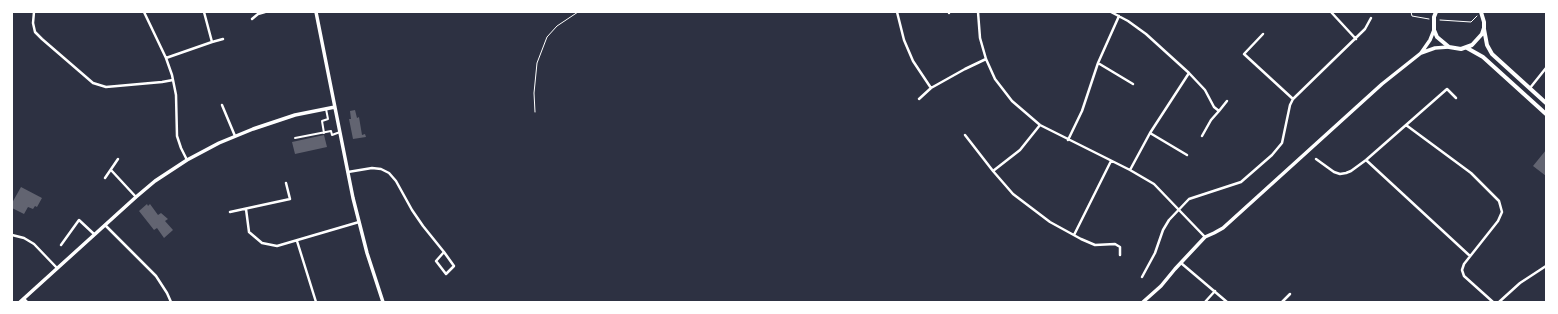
<!DOCTYPE html>
<html>
<head>
<meta charset="utf-8">
<style>
	body { margin:0 }
	#map { position:relative; width:1558px; height:314px; overflow:hidden; background:#2d3142; font-family:"Public Sans",sans-serif }
	canvas { display:block }
	.frame { position:absolute; inset:0; border:13px solid #fff; pointer-events:none }
</style>
</head>
<body>
<div id="map">
<canvas width="1558" height="314"></canvas>
<div class="frame"></div>
</div>
<script>
const context = document.querySelector('canvas').getContext('2d');
context.lineJoin = 'round';
function fillPath(path, color) { context.fillStyle = color; context.fill(path, 'evenodd'); }
const poly = rows => new Path2D(rows.map(r => 'M' + r).join(''));
function trace(path, color, width, dash) { context.strokeStyle = color; context.lineWidth = width; context.lineCap = dash ? 'butt' : 'round'; context.setLineDash(dash || []); context.stroke(path); }
fillPath(poly([
	[355,110,357,118,359,117,362,135,365,134,366,137,353,139,349,119,351,119,350,111],
	[324,135,327,147,295,154,292,142],
	[1546,150,1546,176,1533,166],
	[21,187,42,198,37,207,35,206,33,209,28,207,24,214,12,208,12,203],
	[147,204,148,206,150,204,158,215,161,213,168,219,165,221,173,230,164,238,157,228,154,230,139,211]
]), '#626471');
trace(poly([
	[1411,12,1412,16,1429,19],
	[1440,20,1471,22,1477,16],
	[535,112,534,93,537,63,547,37,557,26,578,12]
]), '#fff', 1);
trace(poly([
	[324,133,322,121,328,119,326,109],
	[295,138,331,131,332,135,340,132]
]), '#fff', 2);
trace(poly([
	[34,12,33,23,35,32,42,39,93,83,106,87,162,82,173,80],
	[144,12,166,58,172,75,176,95,177,136,181,148,187,160],
	[897,12,904,40,913,61,931,88,965,69,986,59],
	[978,12,980,38,986,59,995,79,1012,101,1040,125,1130,170,1154,184,1205,237],
	[1111,12,1128,21,1146,34,1189,73,1205,90,1214,107,1219,111,1211,120,1202,136],
	[1331,12,1356,39],
	[949,13,949,12],
	[252,19,258,14,265,12],
	[1263,34,1244,54,1293,99],
	[212,42,223,39],
	[166,58,212,42,204,12],
	[1098,63,1133,84],
	[1530,88,1546,68],
	[919,99,931,88],
	[222,105,235,136],
	[1219,111,1227,101],
	[1406,125,1447,89,1456,98],
	[1150,133,1187,155],
	[965,135,993,171,1020,150,1040,125],
	[1068,140,1082,111,1098,63,1119,16],
	[1316,159,1334,172,1340,174,1346,173,1351,171,1366,160,1406,125,1471,173,1499,201,1502,212,1498,221,1464,264,1462,270,1464,276,1493,302],
	[1366,160,1470,256],
	[111,170,136,197],
	[1130,170,1150,133,1189,73],
	[993,171,1013,194,1050,222,1081,239,1095,245,1115,244,1120,247,1120,255],
	[348,172,372,168,381,169,389,173,396,181,412,210,423,226,444,252,454,266,446,274,436,261,444,252],
	[105,178,118,159],
	[246,209,249,232,262,243,277,246,359,222],
	[230,212,290,199,286,183],
	[105,225,156,276,167,293,171,302],
	[12,235,24,238,34,244,57,268],
	[1074,235,1111,161],
	[297,241,316,302],
	[61,245,79,220,94,234],
	[1181,263,1227,302],
	[1142,277,1155,253,1163,230,1169,220,1189,199,1241,182,1272,155,1282,143,1290,105,1293,99,1365,29,1371,18],
	[24,299,27,302],
	[1205,302,1215,291],
	[1282,302,1290,294],
	[1499,302,1520,283,1546,266]
]), '#fff', 2.5);
trace(poly([
	[316,12,353,198,367,253,383,302],
	[1421,53,1435,48,1449,47],
	[20,302,136,197,155,181,187,160,219,143,253,129,295,115,335,107],
	[1143,302,1161,286,1175,269,1205,237,1214,233,1223,228,1382,84,1421,53,1430,40,1434,30]
]), '#fff', 3.5);
trace(poly([
	[1436,12,1434,17,1434,30,1437,37,1449,47,1461,49,1472,45,1482,34,1484,28,1484,22,1481,12],
	[1484,29,1487,45,1492,54,1546,103],
	[1467,48,1483,57,1546,114]
]), '#fff', 4);
</script>
</body>
</html>
